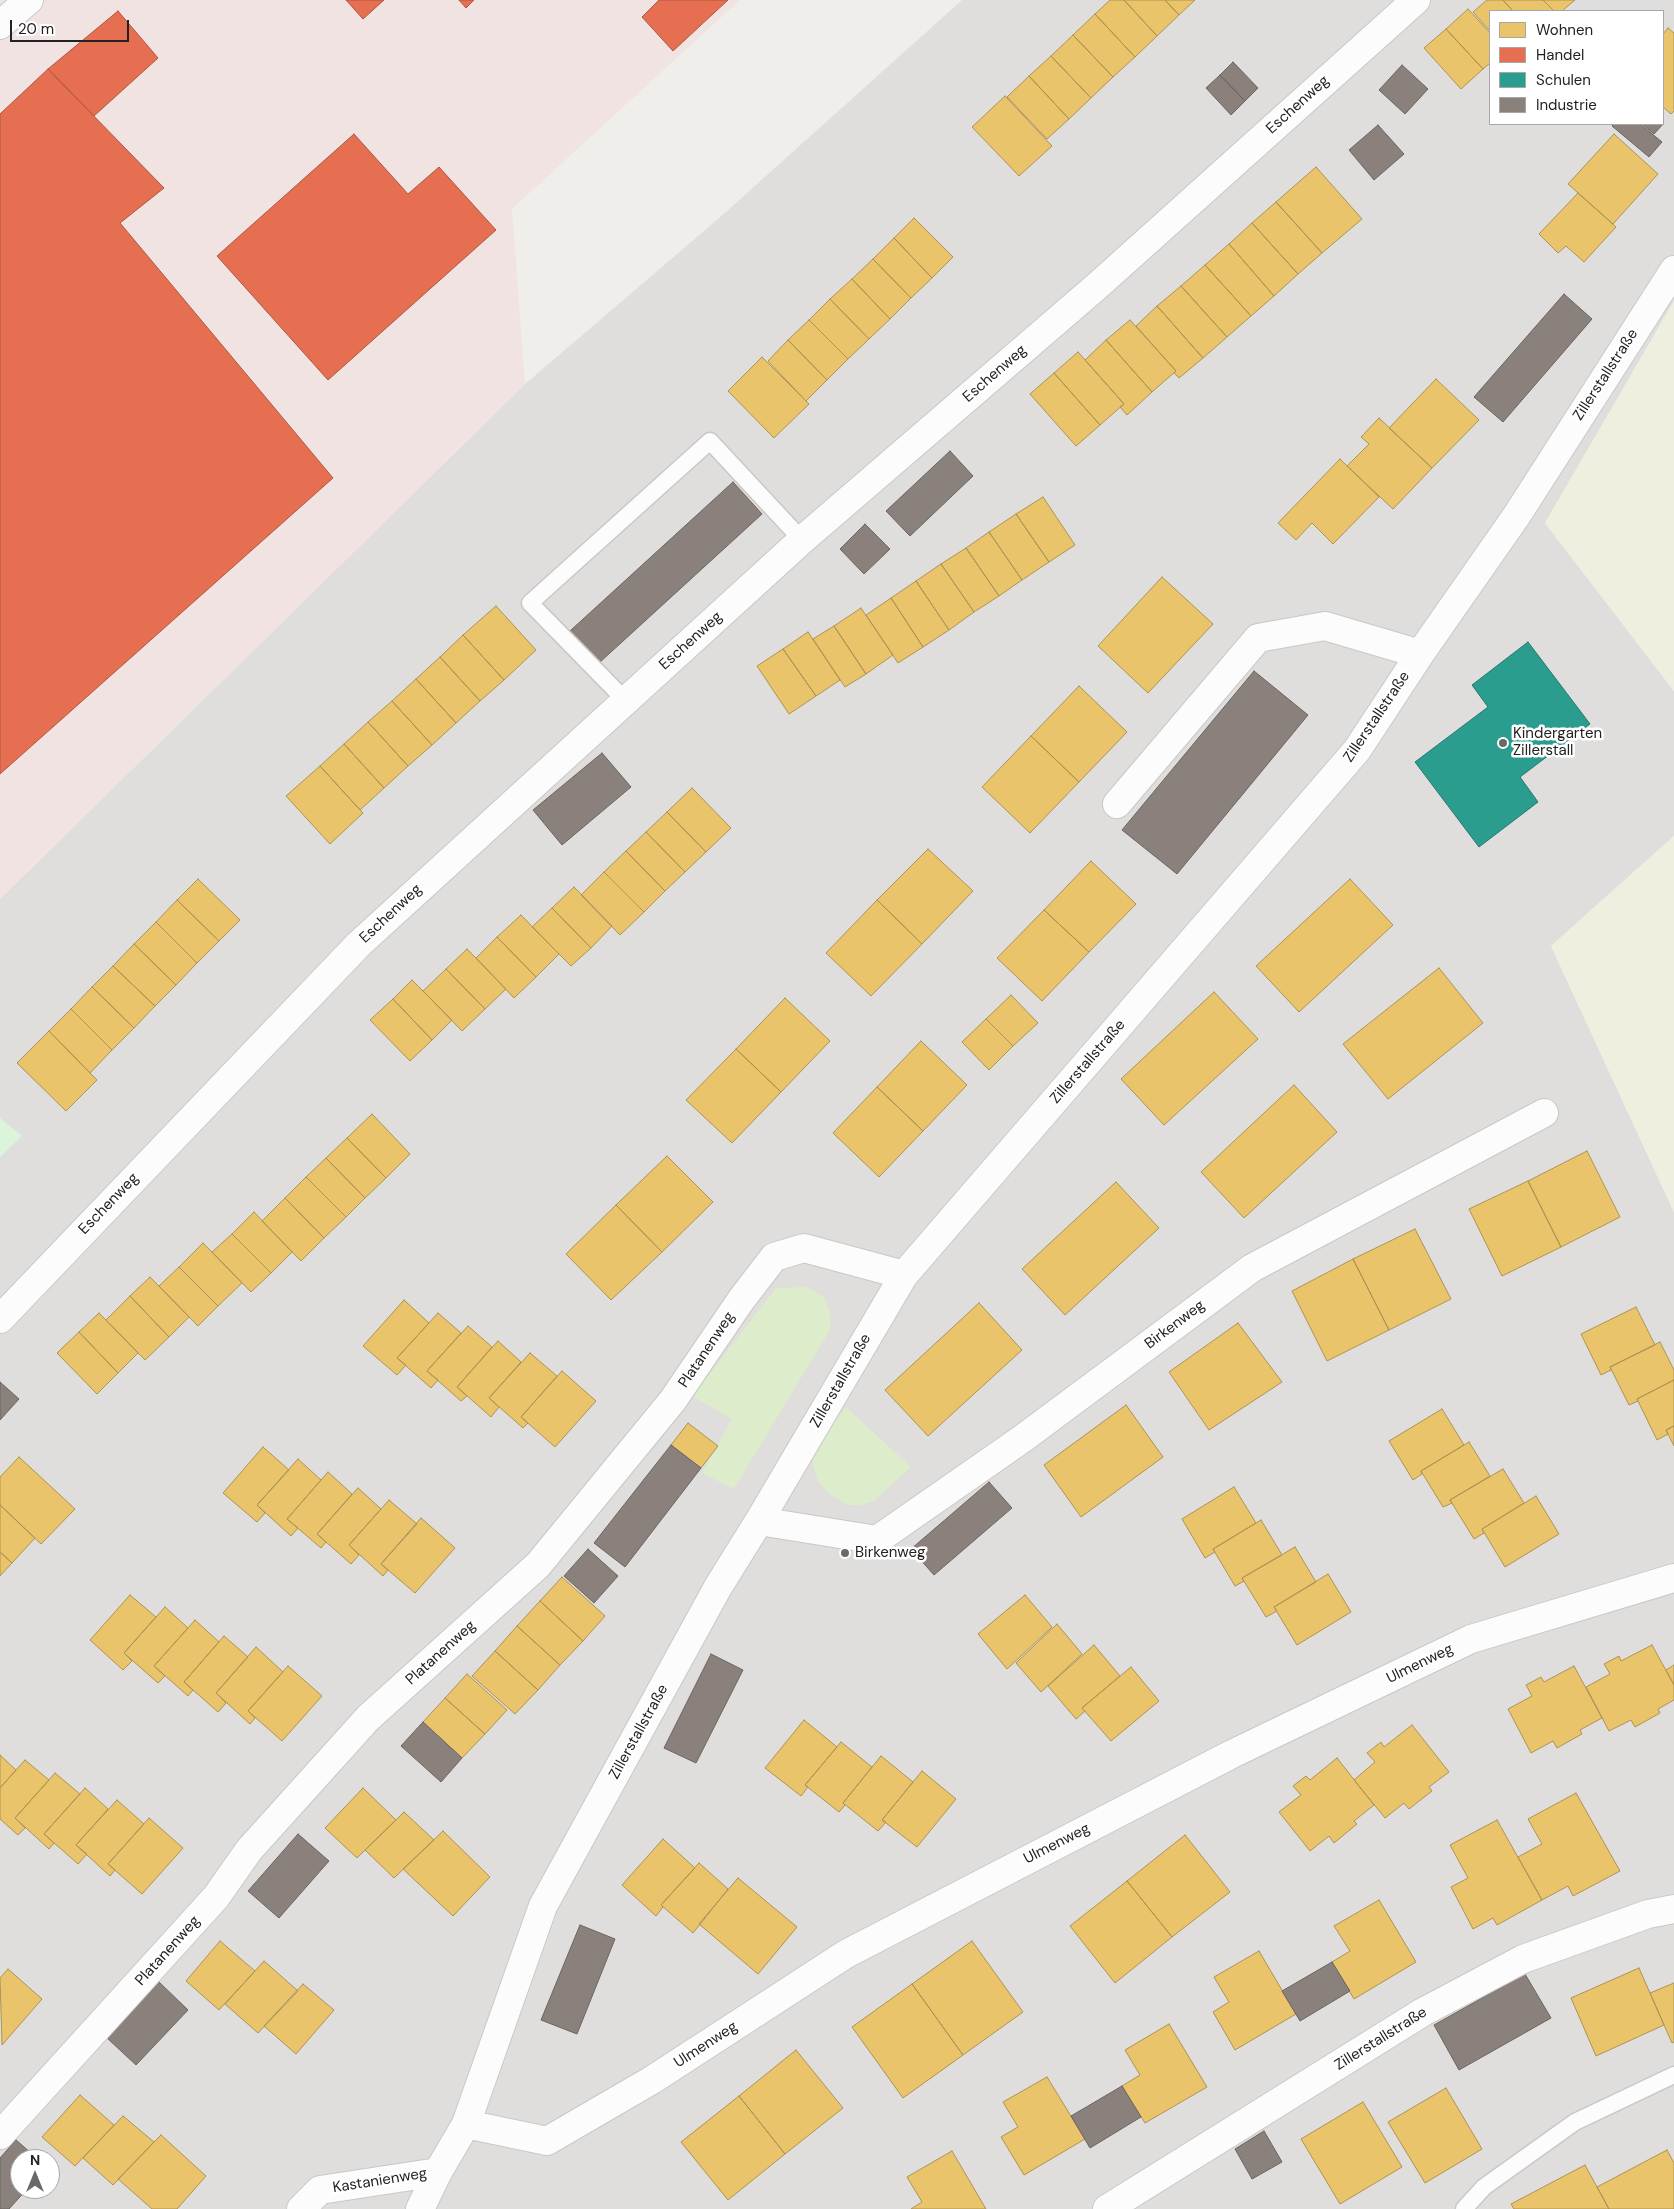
<!DOCTYPE html>
<html>
<head>
<meta charset="utf-8">
<style>
	body { margin:0 }
	#map { position:relative; width:1674px; height:2209px; overflow:hidden; background:#f0eeeb; font-family:"DM Sans",sans-serif }
	canvas { display:block }
	.legend { position:absolute; left:1489px; top:10px; width:175px; height:115px; box-sizing:border-box; background:#fff; border:1px solid #a7a7a7; margin:0; padding:6px 9px; list-style:none; font-size:15px; color:#222 }
	.legend li { display:flex; align-items:center; gap:10px; height:25px }
	.legend b { width:25px; border:1px solid #a7a7a7 }
	.north { position:absolute; left:10px; top:2149px; width:50px; height:50px; box-sizing:border-box; background:#fff; border:1px solid #a7a7a7; border-radius:50%; rotate:0deg; font-size:14px; font-weight:700; line-height:20px; text-align:center; color:#222 }
	.north::after { content:''; display:block; margin:auto; width:18px; height:22px; background:#6a6968; clip-path:polygon(50% 0,100% 100%,50% 72%,0 100%) }
	.scale { position:absolute; left:10px; top:20px; width:119px; height:22px; box-sizing:border-box; border:2px solid #222; border-top:0; padding-left:6px; font-size:15px; line-height:18px; white-space:nowrap; color:#222; -webkit-text-stroke:4px #fff; paint-order:stroke }
</style>
</head>
<body>
<div id="map">
<canvas width="1674" height="2209"></canvas>
<ul class="legend">
<li><b style="height:14px;background:#e9c46a"></b>Wohnen</li>
<li><b style="height:14px;background:#e76f51"></b>Handel</li>
<li><b style="height:14px;background:#2a9d8f"></b>Schulen</li>
<li><b style="height:14px;background:#8a817c"></b>Industrie</li>
</ul>
<div class="north">N</div>
<div class="scale">20 m</div>
</div>
<script>
const context = document.querySelector('canvas').getContext('2d');
context.lineJoin = 'round';
function fillPath(path, color) { context.fillStyle = color; context.fill(path, 'evenodd'); }
const poly = rows => new Path2D(rows.map(r => 'M' + r).join(''));
function trace(path, color, width, dash) { context.strokeStyle = color; context.lineWidth = width; context.lineCap = dash ? 'butt' : 'round'; context.setLineDash(dash || []); context.stroke(path); }
function write(font, color, halo, rows, align = 'center') {
  context.font = font + ' "DM Sans",sans-serif'; context.lineWidth = 5; context.setLineDash([]); context.textBaseline = 'middle'; context.strokeStyle = halo; context.fillStyle = color; for (const [text, x, y, turn = 0] of rows) {
    context.save(); context.translate(x, y); context.rotate((+turn || 0) * Math.PI / 180); context.textAlign = isNaN(turn) ? turn : align; if (halo) context.strokeText(text, 0, 0); context.fillText(text, 0, 0); context.restore();
  }
}
fillPath(poly([
	[962,0,1674,0,1674,301,1545,523,1674,691,1674,836,1551,946,1674,1212,1674,2209,0,2209,0,899,525,384,718,219],
	[1490,11,1663,11,1663,124,1490,124],
	[20,2159,50,2159,50,2189,20,2189]
]), '#dfdedc');
fillPath(poly([
	[0,0,740,0,512,209,525,384,0,899]
]), '#f1e3e1');
fillPath(poly([
	[1674,301,1674,691,1545,523],
	[1674,836,1674,1212,1551,946]
]), '#efefdf');
fillPath(poly([
	[807,1287,824,1297,829,1309,831,1328,734,1489,702,1473,732,1419,692,1396,776,1288],
	[846,1407,911,1467,874,1501,861,1505,847,1505,828,1493,818,1481,813,1467,814,1454,822,1437]
]), '#ddeccb');
fillPath(poly([
	[0,1118,22,1136,0,1157]
]), '#daf5da');
const homes = poly([
	[1110,0,1124,0,1157,36,1135,57,1095,14,1110,0],
	[1124,0,1165,0,1179,15,1157,36,1124,0],
	[1165,0,1195,0,1179,15,1165,0],
	[1487,0,1503,0,1513,11,1490,11,1490,31,1473,12,1487,0],
	[1503,0,1543,0,1554,11,1513,11,1503,0],
	[1543,0,1575,0,1562,11,1554,11,1543,0],
	[1468,9,1490,33,1490,63,1483,69,1446,29,1468,9],
	[1095,14,1135,57,1113,77,1073,35,1095,14],
	[1668,28,1674,33,1674,111,1671,114,1663,107,1663,34,1668,28],
	[1446,29,1483,69,1461,89,1424,48,1446,29],
	[1073,35,1113,77,1091,98,1051,56,1073,35],
	[1051,56,1091,98,1069,119,1029,76,1051,56],
	[1029,76,1069,119,1047,139,1007,97,1029,76],
	[1005,96,1052,146,1019,176,972,127,1005,96],
	[1614,134,1658,174,1613,224,1568,184,1614,134],
	[1316,167,1362,219,1322,253,1276,202,1316,167],
	[1578,193,1616,227,1584,262,1566,246,1558,253,1539,234,1578,193],
	[1276,202,1322,253,1298,274,1252,223,1276,202],
	[914,218,953,257,932,278,894,238,914,218],
	[1252,223,1298,274,1274,296,1229,244,1252,223],
	[894,238,932,278,911,298,873,259,894,238],
	[1229,244,1274,296,1251,316,1205,265,1229,244],
	[873,259,911,298,890,319,852,279,873,259],
	[1205,265,1251,316,1227,337,1181,286,1205,265],
	[852,279,890,319,869,339,830,299,852,279],
	[1181,286,1227,337,1203,358,1157,306,1181,286],
	[830,299,869,339,848,359,809,320,830,299],
	[1157,306,1203,358,1179,378,1174,373,1176,371,1136,326,1157,306],
	[809,320,848,359,827,380,788,340,809,320],
	[1130,320,1176,371,1152,392,1106,340,1130,320],
	[788,340,827,380,806,401,768,361,788,340],
	[1106,340,1152,392,1127,415,1120,407,1124,404,1085,360,1106,340],
	[1078,352,1124,404,1100,425,1054,373,1078,352],
	[762,357,809,404,774,438,728,391,762,357],
	[1054,373,1100,425,1076,446,1030,394,1054,373],
	[1436,379,1479,420,1432,468,1389,428,1436,379],
	[1379,418,1432,468,1393,509,1347,466,1369,444,1361,437,1379,418],
	[1340,459,1379,497,1333,544,1312,523,1296,540,1278,523,1340,459],
	[1043,497,1075,545,1049,562,1016,514,1043,497],
	[1016,514,1049,562,1022,580,989,532,1016,514],
	[989,532,1022,580,999,596,966,548,989,532],
	[966,548,999,596,974,612,941,564,966,548],
	[941,564,974,612,949,630,916,581,941,564],
	[1162,577,1213,624,1148,693,1098,646,1162,577],
	[916,581,949,630,923,647,891,598,916,581],
	[891,598,923,647,898,663,866,615,891,598],
	[496,606,536,650,504,680,463,635,496,606],
	[861,608,893,655,866,674,834,626,861,608],
	[834,626,866,674,845,687,813,639,834,626],
	[808,632,840,680,816,696,783,649,808,632],
	[463,635,504,680,480,701,440,657,463,635],
	[783,649,816,696,789,714,757,666,783,649],
	[440,657,480,701,456,723,416,679,440,657],
	[416,679,456,723,432,745,392,701,416,679],
	[1079,686,1127,732,1079,782,1031,736,1079,686],
	[392,701,432,745,408,766,368,722,392,701],
	[368,722,408,766,384,788,344,744,368,722],
	[1031,736,1079,782,1030,833,982,787,1031,736],
	[344,744,384,788,360,810,320,766,344,744],
	[320,766,363,813,330,844,286,796,320,766],
	[692,788,731,828,706,852,667,812,692,788],
	[667,812,706,852,685,872,646,832,667,812],
	[646,832,685,872,665,891,626,851,646,832],
	[928,849,973,891,922,944,877,900,928,849],
	[626,851,665,891,644,912,604,872,626,851],
	[1091,861,1136,904,1089,952,1044,910,1091,861],
	[604,872,644,912,620,935,581,895,604,872],
	[198,879,240,920,219,941,177,900,198,879],
	[1350,879,1393,925,1299,1012,1256,966,1350,879],
	[574,887,612,926,591,948,552,908,574,887],
	[177,900,219,941,197,963,156,922,177,900],
	[877,900,922,944,871,996,826,953,877,900],
	[552,908,591,948,571,966,532,927,552,908],
	[1044,910,1089,952,1042,1001,997,958,1044,910],
	[521,915,559,954,536,977,497,937,521,915],
	[156,922,197,963,176,985,134,944,156,922],
	[497,937,536,977,514,998,476,958,497,937],
	[134,944,176,985,155,1006,113,966,134,944],
	[467,949,506,989,485,1009,446,969,467,949],
	[113,966,155,1006,134,1028,92,987,113,966],
	[1439,968,1483,1023,1388,1099,1343,1044,1439,968],
	[446,969,485,1009,462,1031,423,991,446,969],
	[412,980,452,1020,432,1040,393,999,412,980],
	[92,987,134,1028,112,1050,71,1009,92,987],
	[1214,992,1258,1039,1164,1125,1121,1079,1214,992],
	[1011,995,1038,1023,1013,1046,986,1019,1011,995],
	[785,998,830,1041,781,1092,736,1049,785,998],
	[393,999,432,1040,410,1061,370,1020,393,999],
	[71,1009,112,1050,90,1073,49,1031,71,1009],
	[986,1019,1013,1046,989,1070,962,1042,986,1019],
	[49,1031,97,1080,66,1111,17,1063,49,1031],
	[921,1041,967,1085,923,1131,877,1087,921,1041],
	[736,1049,781,1092,732,1143,686,1100,736,1049],
	[1294,1085,1337,1132,1244,1218,1201,1172,1294,1085],
	[877,1087,923,1131,879,1177,833,1133,877,1087],
	[372,1114,410,1154,386,1178,347,1138,372,1114],
	[347,1138,386,1178,365,1198,326,1158,347,1138],
	[1587,1151,1620,1217,1561,1247,1528,1181,1587,1151],
	[667,1156,713,1202,662,1252,616,1205,667,1156],
	[326,1158,365,1198,346,1217,306,1177,326,1158],
	[306,1177,346,1217,324,1238,285,1198,306,1177],
	[1528,1181,1561,1247,1502,1276,1469,1209,1528,1181],
	[1116,1182,1159,1228,1065,1315,1022,1269,1116,1182],
	[285,1198,324,1238,301,1261,262,1221,285,1198],
	[616,1205,662,1252,611,1300,566,1254,616,1205],
	[254,1212,292,1252,271,1273,232,1234,254,1212],
	[1415,1229,1451,1299,1389,1330,1353,1259,1415,1229],
	[232,1234,271,1273,251,1292,212,1252,232,1234],
	[203,1243,242,1283,218,1306,179,1267,203,1243],
	[1353,1259,1389,1330,1327,1361,1292,1291,1353,1259],
	[179,1267,218,1306,198,1326,159,1286,179,1267],
	[150,1277,189,1317,169,1337,130,1296,150,1277],
	[130,1296,169,1337,145,1360,106,1320,130,1296],
	[404,1300,429,1323,397,1358,406,1365,397,1375,363,1346,404,1300],
	[979,1303,1022,1350,928,1436,885,1390,979,1303],
	[1636,1307,1655,1345,1610,1367,1611,1370,1601,1375,1581,1334,1636,1307],
	[99,1313,138,1353,118,1373,79,1332,99,1313],
	[438,1313,461,1333,427,1371,438,1380,431,1388,397,1358,438,1313],
	[1238,1323,1282,1382,1209,1430,1169,1372,1238,1323],
	[468,1326,492,1347,457,1387,467,1396,461,1401,427,1371,468,1326],
	[79,1332,118,1373,97,1394,57,1353,79,1332],
	[498,1341,521,1362,489,1398,499,1407,491,1417,457,1387,498,1341],
	[1660,1342,1674,1370,1674,1380,1637,1399,1638,1401,1629,1405,1610,1367,1660,1342],
	[530,1353,557,1376,521,1417,528,1423,523,1428,489,1398,530,1353],
	[562,1371,596,1401,555,1447,521,1417,562,1371],
	[1674,1380,1674,1426,1666,1430,1668,1434,1657,1440,1637,1399,1674,1380],
	[1126,1405,1163,1457,1081,1517,1044,1465,1126,1405],
	[1442,1409,1464,1445,1421,1471,1422,1474,1413,1480,1389,1441,1442,1409],
	[688,1423,718,1446,701,1468,671,1445,688,1423],
	[1674,1426,1674,1446,1666,1430,1674,1426],
	[1469,1442,1490,1476,1450,1500,1452,1503,1443,1507,1421,1471,1469,1442],
	[263,1447,289,1470,257,1505,265,1513,257,1522,223,1493,263,1447],
	[19,1457,75,1509,41,1544,0,1505,0,1477,19,1457],
	[298,1459,321,1480,287,1519,298,1528,291,1536,257,1505,298,1459],
	[1503,1469,1524,1503,1482,1529,1484,1533,1474,1539,1450,1500,1503,1469],
	[328,1472,352,1494,317,1534,326,1542,321,1548,287,1519,328,1472],
	[1234,1487,1256,1523,1213,1549,1215,1552,1205,1558,1182,1519,1234,1487],
	[358,1488,381,1509,349,1545,359,1555,351,1564,317,1534,358,1488],
	[1536,1496,1559,1534,1505,1567,1482,1529,1536,1496],
	[389,1500,417,1524,381,1564,388,1570,383,1576,349,1545,389,1500],
	[0,1505,35,1538,12,1563,0,1552,0,1505],
	[421,1518,455,1548,415,1593,381,1564,421,1518],
	[1261,1520,1282,1555,1242,1578,1244,1581,1235,1586,1213,1549,1261,1520],
	[1295,1547,1316,1582,1274,1607,1277,1611,1266,1617,1242,1578,1295,1547],
	[0,1552,12,1563,0,1576,0,1552],
	[1328,1574,1351,1612,1297,1645,1274,1607,1328,1574],
	[562,1577,605,1616,583,1641,540,1601,562,1577],
	[130,1595,156,1617,124,1653,132,1661,123,1670,90,1640,130,1595],
	[1025,1595,1052,1627,1007,1669,978,1634,1025,1595],
	[540,1601,583,1641,560,1665,517,1626,540,1601],
	[165,1607,188,1628,154,1666,165,1676,158,1683,124,1653,165,1607],
	[195,1620,219,1642,184,1682,193,1690,188,1696,154,1666,195,1620],
	[1057,1624,1082,1654,1041,1692,1016,1663,1057,1624],
	[517,1626,560,1665,538,1690,495,1651,517,1626],
	[224,1636,248,1657,216,1693,226,1703,218,1712,184,1682,224,1636],
	[1094,1645,1120,1676,1082,1708,1085,1711,1076,1719,1048,1686,1094,1645],
	[1652,1645,1674,1685,1674,1700,1658,1709,1660,1713,1635,1727,1631,1720,1609,1731,1586,1687,1610,1674,1604,1664,1619,1656,1621,1661,1652,1645],
	[256,1647,283,1672,248,1711,255,1718,250,1724,216,1693,256,1647],
	[495,1651,538,1690,515,1714,472,1676,495,1651],
	[1674,1665,1674,1685,1666,1670,1674,1665],
	[288,1666,322,1696,282,1741,248,1711,288,1666],
	[1574,1666,1602,1718,1580,1730,1582,1734,1557,1748,1553,1741,1531,1753,1508,1709,1532,1696,1526,1685,1541,1677,1544,1682,1574,1666],
	[1131,1667,1159,1701,1111,1741,1082,1708,1131,1667],
	[467,1674,507,1710,485,1734,445,1698,467,1674],
	[445,1698,485,1734,462,1758,423,1722,445,1698],
	[804,1720,837,1747,805,1785,808,1787,801,1796,765,1768,804,1720],
	[1412,1725,1449,1772,1429,1787,1432,1791,1409,1809,1404,1803,1385,1818,1354,1780,1375,1762,1367,1753,1381,1742,1384,1747,1412,1725],
	[841,1742,872,1767,843,1803,845,1805,839,1812,805,1785,841,1742],
	[0,1755,16,1770,0,1788,0,1755],
	[881,1756,913,1782,882,1820,886,1822,878,1831,843,1803,881,1756],
	[1337,1758,1374,1805,1354,1821,1357,1824,1334,1843,1329,1836,1310,1851,1279,1812,1301,1795,1293,1786,1306,1776,1310,1780,1337,1758],
	[25,1760,49,1780,15,1818,25,1828,18,1835,0,1819,0,1788,25,1760],
	[922,1771,956,1799,917,1847,882,1820,922,1771],
	[55,1773,80,1794,44,1834,54,1843,49,1849,15,1818,55,1773],
	[85,1788,108,1809,76,1845,87,1854,78,1864,44,1834,85,1788],
	[363,1788,396,1820,357,1858,325,1828,363,1788],
	[1576,1793,1620,1871,1573,1896,1568,1886,1542,1900,1518,1857,1542,1844,1528,1819,1576,1793],
	[117,1800,144,1824,108,1864,115,1870,110,1876,76,1845,117,1800],
	[404,1812,434,1840,394,1878,365,1850,404,1812],
	[149,1818,183,1848,142,1894,108,1864,149,1818],
	[1497,1820,1542,1900,1497,1925,1493,1918,1473,1929,1451,1887,1468,1878,1450,1845,1497,1820],
	[443,1831,490,1877,453,1916,403,1869,443,1831],
	[1185,1835,1230,1892,1172,1937,1127,1881,1185,1835],
	[663,1839,695,1868,661,1905,663,1907,656,1916,622,1885,663,1839],
	[699,1863,728,1889,693,1933,661,1905,699,1863],
	[738,1878,797,1927,758,1974,699,1924,738,1878],
	[1127,1881,1172,1937,1115,1983,1070,1926,1127,1881],
	[1379,1900,1416,1962,1354,1999,1332,1962,1350,1951,1334,1926,1379,1900],
	[220,1941,255,1971,219,2010,186,1981,220,1941],
	[972,1941,1023,2012,963,2055,912,1984,972,1941],
	[1259,1951,1296,2014,1235,2050,1213,2012,1229,2002,1214,1977,1259,1951],
	[264,1961,298,1991,258,2033,225,2004,264,1961],
	[1639,1968,1664,2025,1596,2056,1571,1998,1639,1968],
	[8,1969,42,1999,2,2045,0,1978,8,1969],
	[1674,1983,1674,2042,1672,2043,1650,1993,1674,1983],
	[303,1984,334,2010,296,2054,264,2026,303,1984],
	[912,1984,963,2055,903,2098,852,2027,912,1984],
	[1169,2024,1207,2087,1145,2123,1122,2086,1140,2075,1125,2050,1169,2024],
	[796,2050,843,2108,785,2154,739,2096,796,2050],
	[1047,2077,1085,2139,1024,2175,1001,2137,1018,2127,1003,2102,1047,2077],
	[1446,2088,1482,2149,1425,2183,1388,2122,1446,2088],
	[80,2095,114,2125,75,2166,42,2137,80,2095],
	[739,2096,785,2154,728,2200,681,2142,739,2096],
	[1363,2102,1402,2167,1340,2204,1301,2139,1363,2102],
	[123,2116,154,2142,113,2185,83,2158,123,2116],
	[161,2135,206,2176,177,2209,152,2209,118,2179,161,2135],
	[1667,2150,1674,2163,1674,2209,1609,2209,1597,2187,1667,2150],
	[952,2151,986,2209,911,2209,922,2202,907,2177,952,2151],
	[1585,2165,1609,2209,1514,2209,1511,2204,1585,2165]
]);
fillPath(homes, '#e9c46a');
trace(homes, '#ad9354', 1);
const shops = poly([
	[346,0,384,0,363,19,346,0],
	[459,0,474,0,466,8,459,0],
	[659,0,728,0,673,51,642,17,659,0],
	[118,11,158,58,94,116,48,69,118,11],
	[48,69,164,188,120,223,333,478,0,774,0,114,48,69],
	[354,134,408,194,439,167,496,230,328,380,217,256,354,134]
]);
fillPath(shops, '#e76f51');
trace(shops, '#ac5843', 1);
const schools = poly([
	[1528,642,1590,724,1520,777,1538,802,1479,847,1415,762,1488,707,1472,685,1528,642]
]);
fillPath(schools, '#2a9d8f');
trace(schools, '#28786e', 1);
const industry = poly([
	[1233,62,1258,88,1245,101,1220,75,1233,62],
	[1402,65,1428,89,1405,114,1379,90,1402,65],
	[1220,75,1245,101,1231,115,1206,88,1220,75],
	[1614,124,1640,124,1662,142,1649,157,1612,126,1614,124],
	[1642,124,1663,124,1654,134,1642,124],
	[1378,125,1404,154,1374,180,1349,150,1378,125],
	[1564,294,1592,319,1503,422,1474,397,1564,294],
	[950,451,973,476,910,536,886,511,950,451],
	[733,482,762,514,599,663,570,631,733,482],
	[865,524,890,549,864,574,840,549,865,524],
	[1254,671,1308,715,1177,874,1122,830,1254,671],
	[602,753,631,787,562,845,533,810,602,753],
	[0,1382,19,1399,0,1420,0,1382],
	[671,1445,701,1468,625,1567,594,1543,671,1445],
	[989,1482,1012,1508,934,1575,911,1549,989,1482],
	[588,1549,618,1576,594,1603,564,1576,588,1549],
	[711,1654,743,1670,696,1763,664,1748,711,1654],
	[423,1722,462,1758,441,1782,401,1746,423,1722],
	[298,1834,329,1861,279,1918,248,1891,298,1834],
	[580,1925,615,1939,577,2034,541,2020,580,1925],
	[1332,1962,1350,1991,1300,2021,1282,1991,1332,1962],
	[1525,1974,1551,2018,1459,2070,1434,2025,1525,1974],
	[158,1981,188,2010,136,2065,106,2037,158,1981],
	[1122,2086,1141,2117,1090,2148,1071,2116,1122,2086],
	[1264,2131,1282,2162,1252,2179,1235,2149,1264,2131],
	[16,2140,38,2159,20,2159,20,2189,27,2189,9,2209,0,2209,0,2158,16,2140]
]);
fillPath(industry, '#8a817c');
trace(industry, '#6b6461', 1);
const service = poly([
	[625,700,530,603,710,441,802,540],
	[1464,2209,1484,2187,1575,2122,1674,2075]
]);
const minor = poly([
	[0,25,29,0],
	[1117,804,1258,638,1325,626,1420,654],
	[0,1319,359,944,802,540,1096,287,1416,0],
	[759,1521,877,1540,1022,1439,1252,1268,1544,1113],
	[466,2124,547,2141,652,2080,846,1954,1232,1754,1471,1639,1674,1578],
	[0,2135,216,1897,249,1850,368,1718,538,1565,673,1400,741,1300,774,1257,804,1248,904,1275],
	[301,2209,320,2190,438,2172],
	[420,2209,438,2172,466,2124,543,1906,718,1587,759,1521,904,1275,1357,750,1420,654,1517,515,1674,270],
	[1107,2209,1423,2012,1523,1959,1648,1914,1674,1909]
]);
trace(service, '#c9c8c7', 19);
trace(minor, '#c9c8c7', 30);
trace(service, '#fdfcfc', 16);
trace(minor, '#fdfcfc', 28);
for (const [x, y, r, color] of [
	[1503,743,5,"#6a6968"],
	[845,1553,5,"#6a6968"]
]) { const dot = new Path2D(); dot.arc(x, y, r, 0, 2 * Math.PI); context.fillStyle = color; context.fill(dot); trace(dot, '#fff', 2); }
write('15px', '#222', '#fff', [
	["Eschenweg",1298,105,-42],
	["Eschenweg",995,374,-41],
	["Zillerstallstraße",1606,375,-57],
	["Eschenweg",691,641,-42],
	["Zillerstallstraße",1377,717,-56],
	["Eschenweg",391,914,-43],
	["Zillerstallstraße",1088,1062,-49],
	["Eschenweg",109,1204,-46],
	["Birkenweg",1175,1325,-37],
	["Platanenweg",707,1350,-56],
	["Zillerstallstraße",841,1381,-60],
	["Platanenweg",441,1653,-42],
	["Ulmenweg",1420,1664,-26],
	["Zillerstallstraße",639,1732,-61],
	["Ulmenweg",1057,1844,-27],
	["Platanenweg",168,1951,-48],
	["Zillerstallstraße",1381,2039,-32],
	["Ulmenweg",706,2045,-33],
	["Kastanienweg",380,2181,-9]
]);
write('15px', '#222', '#fff', [
	["Kindergarten",1513,734],
	["Zillerstall",1513,751],
	["Birkenweg",855,1553]
], 'left');
</script>
</body>
</html>
